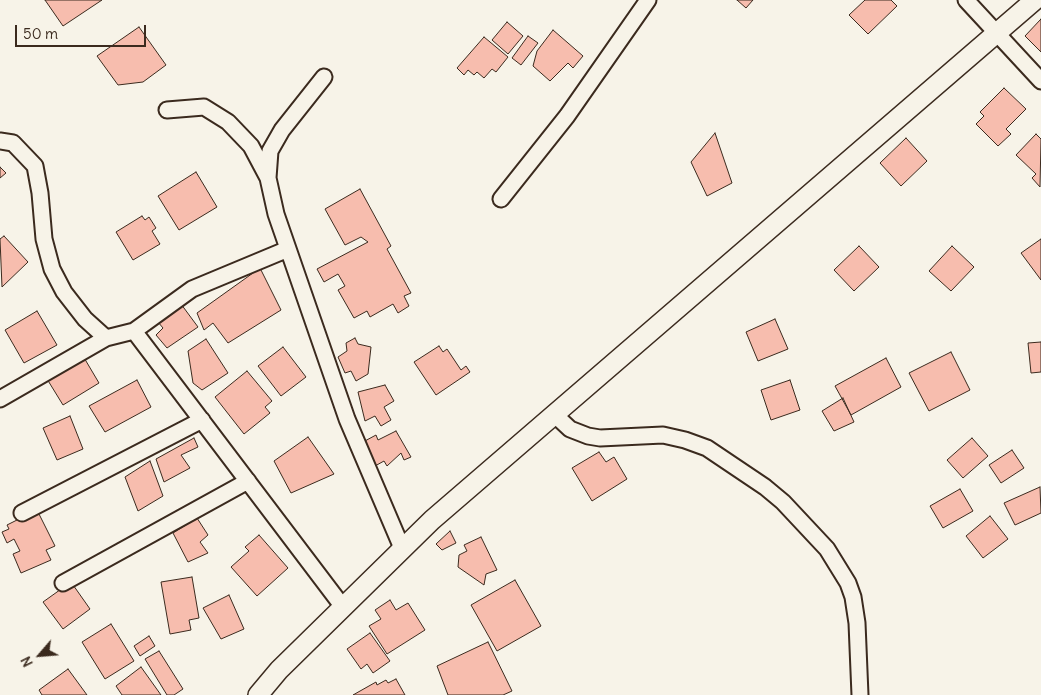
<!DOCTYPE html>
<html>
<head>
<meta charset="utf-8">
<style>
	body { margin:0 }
	#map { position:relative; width:1041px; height:695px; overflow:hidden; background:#f7f3e8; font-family:Delius,sans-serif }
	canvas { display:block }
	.north { position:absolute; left:15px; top:630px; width:50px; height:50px; -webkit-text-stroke:4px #f7f3e8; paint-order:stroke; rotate:243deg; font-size:14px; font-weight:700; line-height:20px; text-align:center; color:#3b2a1e }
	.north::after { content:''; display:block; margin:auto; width:18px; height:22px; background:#3b2a1e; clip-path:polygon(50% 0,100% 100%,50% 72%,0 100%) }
	.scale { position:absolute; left:15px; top:25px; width:131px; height:22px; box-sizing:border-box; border:2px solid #3b2a1e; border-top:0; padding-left:6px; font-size:15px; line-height:18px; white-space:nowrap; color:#3b2a1e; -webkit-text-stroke:4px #f7f3e8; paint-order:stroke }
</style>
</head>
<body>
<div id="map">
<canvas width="1041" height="695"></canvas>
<div class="north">N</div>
<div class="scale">50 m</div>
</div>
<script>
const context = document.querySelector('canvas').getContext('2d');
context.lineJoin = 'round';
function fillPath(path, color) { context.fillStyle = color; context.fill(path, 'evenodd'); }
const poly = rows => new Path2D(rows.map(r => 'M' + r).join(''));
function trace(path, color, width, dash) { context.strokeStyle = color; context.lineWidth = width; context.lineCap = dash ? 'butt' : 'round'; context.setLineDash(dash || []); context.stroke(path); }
const building = poly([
	[45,0,102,0,63,26,45,0],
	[737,0,753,0,746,8,737,0],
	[865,0,891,0,897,6,868,34,849,15,865,0],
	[1041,19,1041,52,1025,36,1041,19],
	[507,22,523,36,508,54,492,40,507,22],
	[139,27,166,65,143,82,118,85,97,56,139,27],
	[553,30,583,56,573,68,568,63,550,81,533,66,537,51,553,30],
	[528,36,538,43,521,65,512,58,528,36],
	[484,37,508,57,496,72,492,69,484,78,477,72,474,75,468,70,464,75,457,68,484,37],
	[1004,88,1026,109,1006,129,1011,134,998,146,976,124,984,116,980,112,1004,88],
	[715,133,732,183,707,196,691,162,715,133],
	[1036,134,1041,139,1040,187,1032,178,1036,174,1016,155,1036,134],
	[906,138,927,161,901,186,880,163,906,138],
	[0,167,6,173,0,178,0,167],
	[196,172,217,207,179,230,158,196,196,172],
	[360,189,391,246,387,249,411,293,404,296,409,306,398,313,393,304,370,317,367,311,354,318,338,290,345,286,338,274,324,282,317,269,368,242,361,237,345,245,325,209,360,189],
	[142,216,145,220,149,217,156,228,152,231,160,244,133,260,116,232,142,216],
	[4,236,28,262,2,287,0,239,4,236],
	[1041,239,1041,280,1021,253,1041,239],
	[859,246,879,267,854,291,834,270,859,246],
	[952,246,974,267,951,291,929,271,952,246],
	[260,268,281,310,228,343,213,323,204,330,197,313,260,268],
	[181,304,198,327,167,348,156,335,163,328,158,322,181,304],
	[37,311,57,345,24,363,5,330,37,311],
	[775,319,788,349,758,361,746,332,775,319],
	[355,338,358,344,371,347,368,374,356,381,351,371,345,373,338,357,347,351,346,343,355,338],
	[206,339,228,373,202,390,193,383,188,351,206,339],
	[1041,342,1041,372,1031,373,1028,343,1041,342],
	[439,346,443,352,447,349,461,370,466,366,470,372,436,395,414,362,439,346],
	[283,347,306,377,281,396,258,366,283,347],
	[951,352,970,390,929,411,909,373,951,352],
	[83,356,99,383,63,405,47,379,83,356],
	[886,358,901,387,851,415,835,386,886,358],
	[247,371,272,401,265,407,270,413,244,434,215,397,247,371],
	[137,380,151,407,105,432,89,406,137,380],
	[790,380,800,410,771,420,761,390,790,380],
	[385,385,394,401,384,407,391,420,381,426,375,416,365,421,358,392,385,385],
	[843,398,854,422,834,431,822,411,843,398],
	[70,416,83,449,57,460,43,428,70,416],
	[396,431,411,457,404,460,401,453,387,466,384,461,375,466,363,442,376,435,378,440,396,431],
	[308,437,334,474,291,493,274,461,308,437],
	[194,438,198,447,181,455,190,468,164,482,156,459,194,438],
	[972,438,988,456,963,478,947,460,972,438],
	[1012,450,1024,468,1001,483,989,465,1012,450],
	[599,452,606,462,614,457,627,479,592,501,572,468,599,452],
	[150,461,163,496,138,511,125,477,150,461],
	[1040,487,1041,513,1015,525,1004,503,1040,487],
	[960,489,973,511,943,528,930,506,960,489],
	[37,510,55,546,46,550,51,560,21,573,13,554,20,551,14,539,7,543,2,532,9,529,7,525,37,510],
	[990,516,1008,539,983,558,966,536,990,516],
	[197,518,208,535,200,542,208,553,188,562,173,533,197,518],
	[450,531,456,543,442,550,436,544,450,531],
	[259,535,288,568,257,596,231,567,249,551,245,547,259,535],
	[481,537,497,570,486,574,484,585,458,567,459,555,467,551,464,545,481,537],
	[192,577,199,618,189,620,191,630,170,634,161,582,192,577],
	[515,580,541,626,497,651,471,605,515,580],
	[71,582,90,609,63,629,43,602,71,582],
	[229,595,244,629,221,639,203,608,229,595],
	[390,600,396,610,408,603,425,630,387,654,369,626,381,619,375,610,390,600],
	[111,624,134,661,105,679,82,642,111,624],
	[370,633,390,661,373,673,367,664,361,669,347,649,370,633],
	[149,636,155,646,140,656,134,646,149,636],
	[488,642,512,691,503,695,448,695,437,666,488,642],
	[159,651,183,689,174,695,167,695,145,659,159,651],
	[141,667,161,695,122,695,116,686,141,667],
	[68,669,87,695,42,695,39,690,68,669],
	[396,679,405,695,353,695,376,682,377,685,386,680,388,683,396,679]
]);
fillPath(building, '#f7bdae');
trace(building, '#3b2a1e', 1);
const minor = poly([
	[966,0,1041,81],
	[324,77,282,130,270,151,268,178,276,214,347,419,402,548],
	[167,110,204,107,228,122,251,146,268,178],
	[0,141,13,143,35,166,40,193,44,239,52,269,64,292,85,319,106,338,134,331,192,289,288,249],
	[501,199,567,116,648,0],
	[134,331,343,607],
	[0,399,106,338],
	[555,415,570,429,588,436,600,438,663,435,685,440,707,448,765,487,783,502,827,549,848,583,853,597,857,623,860,695],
	[22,513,202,420],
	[63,583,248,481]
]);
const tertiary = poly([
	[258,695,279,670,432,520,1035,0]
]);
trace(minor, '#3b2a1e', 19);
trace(tertiary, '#3b2a1e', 22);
trace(minor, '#f7f3e8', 15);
trace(tertiary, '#f7f3e8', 19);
</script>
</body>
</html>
